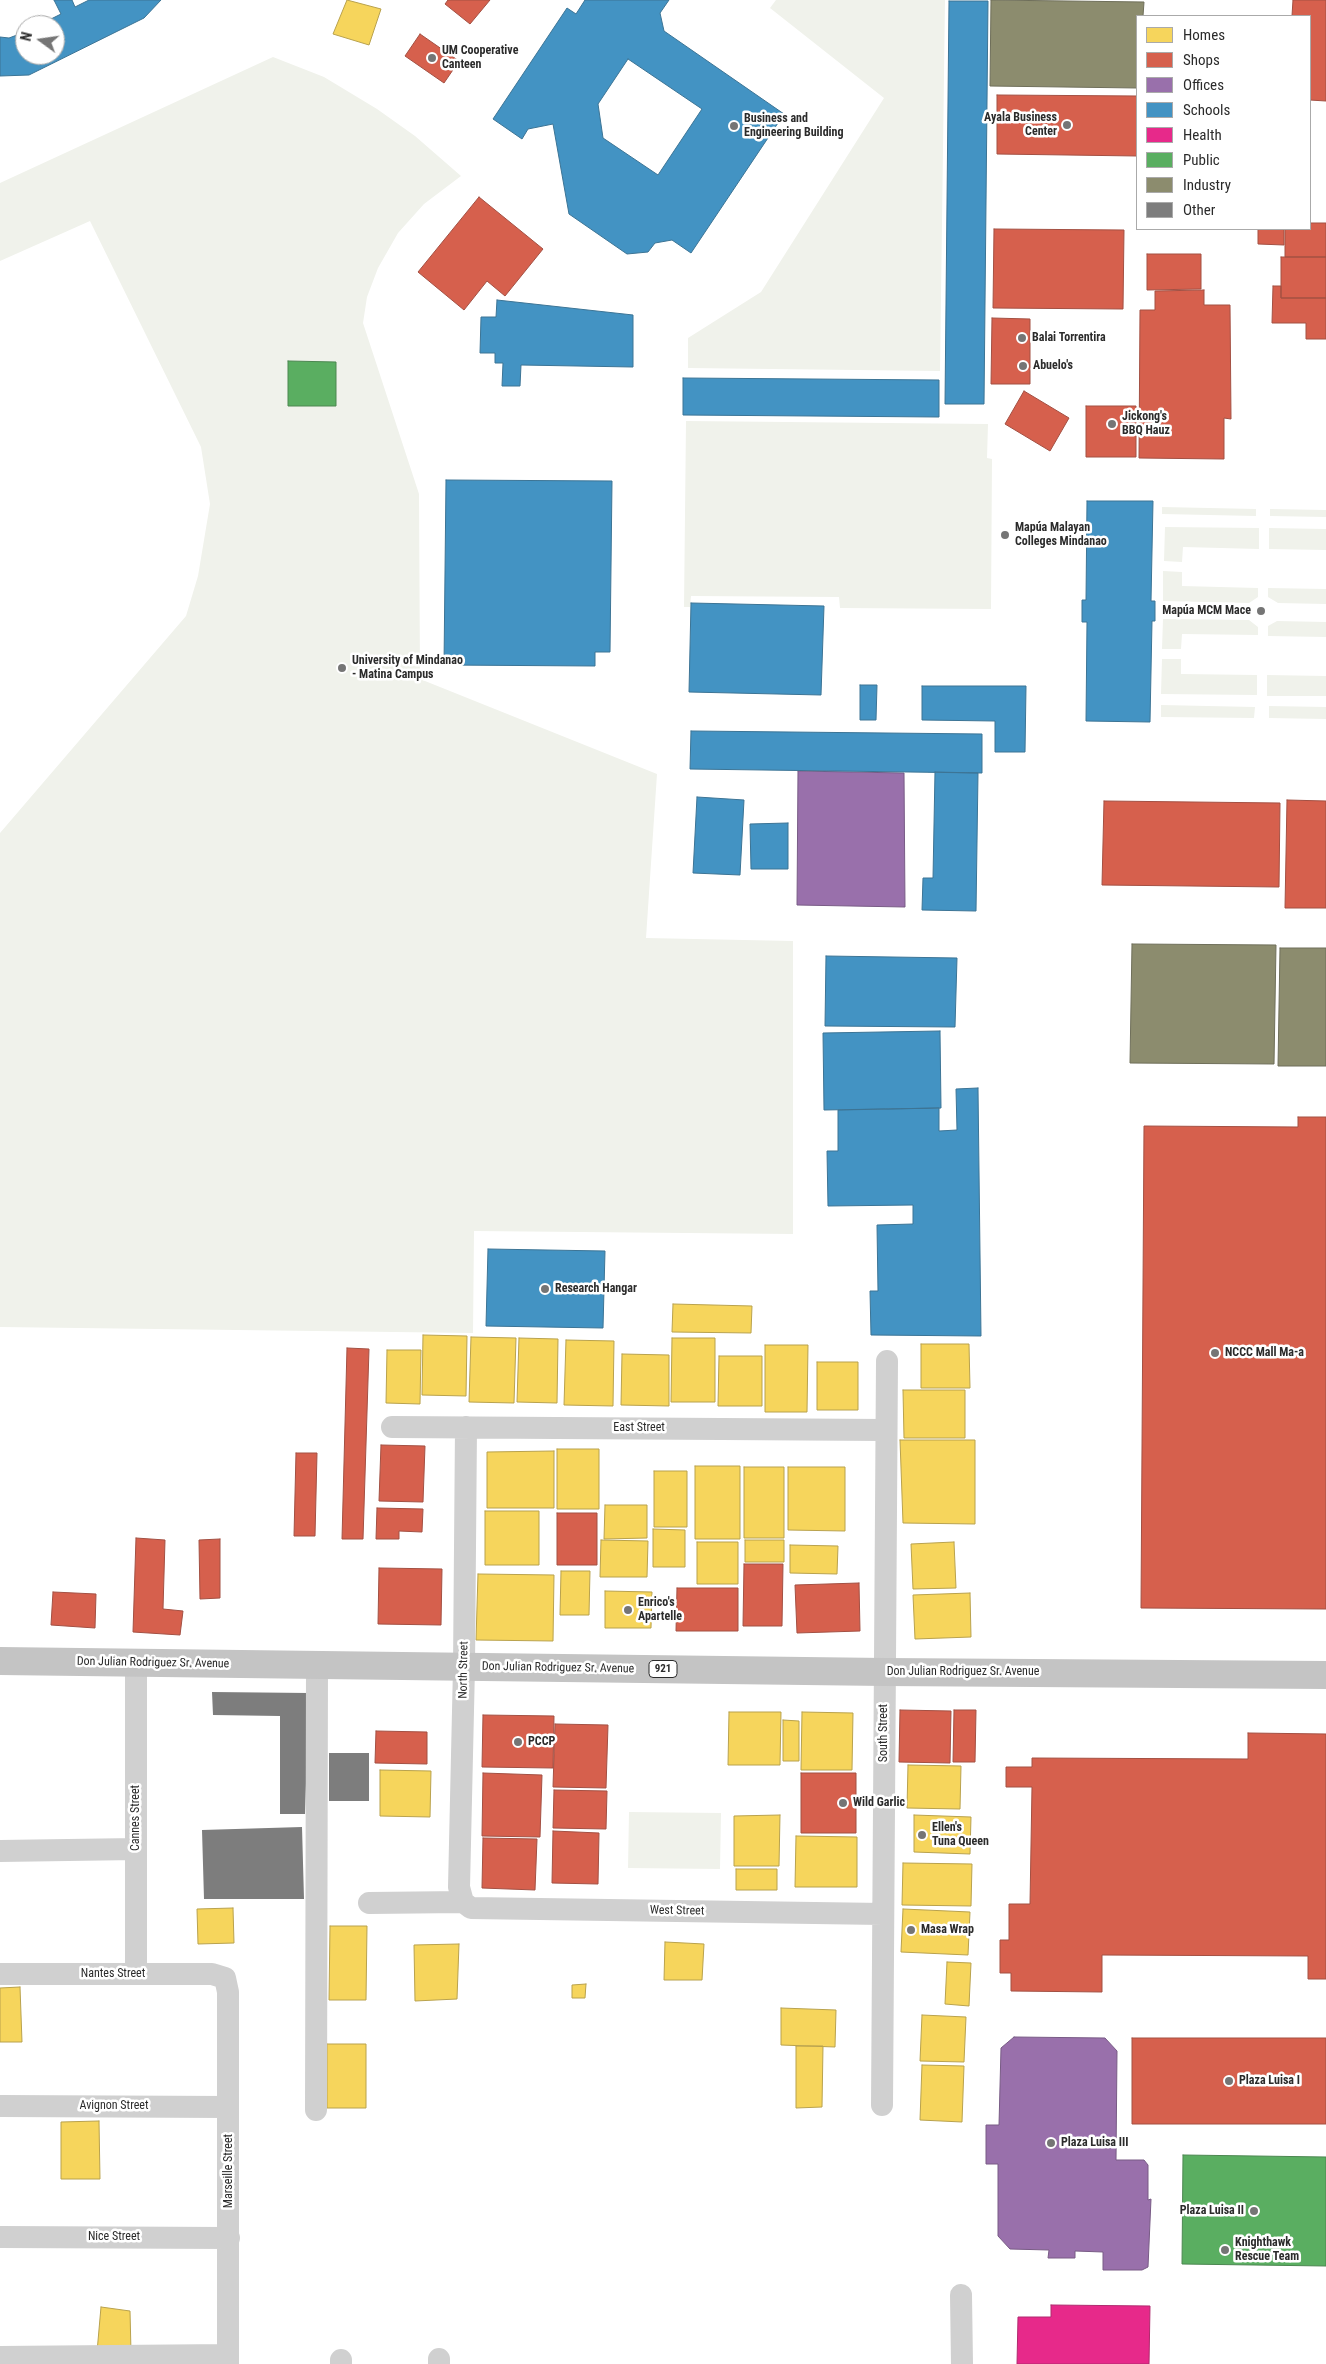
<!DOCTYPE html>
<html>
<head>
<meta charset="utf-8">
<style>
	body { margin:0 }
	#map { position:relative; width:1326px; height:2364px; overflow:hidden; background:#fff; font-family:"Roboto Condensed",sans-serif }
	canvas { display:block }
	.legend { position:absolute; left:1136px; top:15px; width:175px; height:215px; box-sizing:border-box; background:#fff; border:1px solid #aaa; margin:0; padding:6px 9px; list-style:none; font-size:15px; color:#2b2b2b }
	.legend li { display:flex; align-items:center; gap:10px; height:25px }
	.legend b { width:25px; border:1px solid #aaa }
	.north { position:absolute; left:15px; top:15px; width:50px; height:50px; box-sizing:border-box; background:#fff; border:1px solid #aaa; border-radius:50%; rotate:284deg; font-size:14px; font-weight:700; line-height:20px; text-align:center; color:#2b2b2b }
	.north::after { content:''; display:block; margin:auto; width:18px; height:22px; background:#757575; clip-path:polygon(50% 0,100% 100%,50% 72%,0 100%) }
</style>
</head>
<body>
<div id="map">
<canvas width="1326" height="2364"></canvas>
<ul class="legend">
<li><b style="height:14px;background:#f6d55c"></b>Homes</li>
<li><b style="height:14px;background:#d6604d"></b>Shops</li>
<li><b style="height:14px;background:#9970ab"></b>Offices</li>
<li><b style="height:14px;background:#4393c3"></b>Schools</li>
<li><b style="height:14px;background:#e7298a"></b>Health</li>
<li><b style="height:14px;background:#5aae61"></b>Public</li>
<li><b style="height:14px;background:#8c8c6e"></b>Industry</li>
<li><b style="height:14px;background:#7d7d7d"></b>Other</li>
</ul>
<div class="north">N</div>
</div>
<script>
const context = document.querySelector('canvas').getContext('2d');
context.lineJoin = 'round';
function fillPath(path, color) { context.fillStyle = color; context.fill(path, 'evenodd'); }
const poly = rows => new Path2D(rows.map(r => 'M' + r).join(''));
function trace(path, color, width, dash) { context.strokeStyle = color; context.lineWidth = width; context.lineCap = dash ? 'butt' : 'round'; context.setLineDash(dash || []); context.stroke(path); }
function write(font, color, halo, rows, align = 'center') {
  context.font = font + ' "Roboto Condensed",sans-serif'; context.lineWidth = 5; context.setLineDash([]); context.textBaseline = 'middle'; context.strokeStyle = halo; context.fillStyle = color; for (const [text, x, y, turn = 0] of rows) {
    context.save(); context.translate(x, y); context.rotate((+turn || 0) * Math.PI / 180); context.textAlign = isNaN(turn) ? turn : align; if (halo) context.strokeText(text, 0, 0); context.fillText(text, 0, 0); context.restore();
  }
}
fillPath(poly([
	[776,0,945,0,940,371,688,368,688,338,761,292,884,98,770,8],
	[273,57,324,77,377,109,415,136,461,176,424,204,398,233,378,268,367,297,363,323,419,494,420,679,657,774,646,938,793,941,793,1234,474,1231,473,1333,0,1327,0,833,186,616,198,576,210,504,201,447,90,221,0,261,0,183],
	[686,421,988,424,987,458,992,459,991,609,840,608,839,597,691,596,690,607,684,607],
	[1162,507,1256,509,1256,516,1162,514],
	[1270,509,1326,510,1326,517,1270,516],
	[1165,527,1259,528,1259,549,1183,547,1182,562,1164,561],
	[1269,528,1326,529,1326,550,1269,549],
	[1163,571,1182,572,1182,586,1258,588,1258,597,1249,603,1163,601],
	[1268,588,1326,589,1326,604,1278,603,1268,597],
	[1163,619,1249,620,1258,627,1258,635,1182,634,1181,649,1162,649],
	[1277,621,1326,622,1326,637,1268,636,1268,626],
	[1162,659,1181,659,1181,674,1257,675,1257,695,1161,694],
	[1267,675,1326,676,1326,696,1267,696],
	[1161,705,1255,707,1254,718,1161,717],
	[1269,706,1326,707,1326,719,1269,718],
	[629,1812,721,1813,720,1869,628,1868]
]), '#f0f2eb');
const homes = poly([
	[347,0,381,9,369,45,333,34,347,0],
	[673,1304,752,1306,751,1333,672,1332,673,1304],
	[423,1335,467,1336,466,1396,422,1395,423,1335],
	[471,1337,516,1338,514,1403,469,1402,471,1337],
	[519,1338,558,1339,557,1403,517,1402,519,1338],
	[672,1338,715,1338,715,1402,671,1402,672,1338],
	[566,1340,614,1341,613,1406,564,1405,566,1340],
	[921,1344,969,1344,970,1388,921,1388,921,1344],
	[765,1345,808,1345,807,1412,765,1412,765,1345],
	[387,1350,421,1350,420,1404,386,1403,387,1350],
	[622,1354,669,1355,669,1406,621,1405,622,1354],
	[719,1356,762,1356,762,1406,718,1406,719,1356],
	[817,1362,858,1362,858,1410,817,1410,817,1362],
	[903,1390,965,1390,965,1438,904,1438,903,1390],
	[900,1440,975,1440,975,1524,903,1523,900,1440],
	[557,1449,599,1449,599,1509,557,1509,557,1449],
	[554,1451,554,1508,487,1508,487,1452,554,1451],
	[695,1466,740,1466,740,1539,695,1539,695,1466],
	[744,1467,784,1467,784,1538,744,1538,744,1467],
	[788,1467,845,1467,845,1531,788,1530,788,1467],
	[654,1471,687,1471,687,1527,654,1527,654,1471],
	[605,1505,647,1505,647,1538,604,1539,605,1505],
	[485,1511,539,1511,539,1565,485,1565,485,1511],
	[653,1529,685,1530,685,1567,653,1567,653,1529],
	[601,1540,648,1541,647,1577,600,1577,601,1540],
	[745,1540,784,1540,784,1562,745,1562,745,1540],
	[697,1542,738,1542,738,1584,697,1584,697,1542],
	[954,1542,956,1588,913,1589,911,1544,954,1542],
	[790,1545,838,1546,837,1574,790,1573,790,1545],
	[561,1571,590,1571,589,1615,560,1615,561,1571],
	[478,1574,554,1575,553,1641,476,1640,478,1574],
	[605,1591,652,1592,651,1628,605,1628,605,1591],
	[970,1593,971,1637,915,1639,913,1595,970,1593],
	[729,1712,781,1712,780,1765,728,1765,729,1712],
	[802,1712,853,1713,852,1770,801,1770,802,1712],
	[783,1720,799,1721,799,1761,783,1761,783,1720],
	[908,1765,961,1766,960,1809,907,1808,908,1765],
	[380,1770,431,1771,430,1817,380,1816,380,1770],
	[780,1815,779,1866,734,1866,734,1816,780,1815],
	[914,1815,971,1817,970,1854,914,1852,914,1815],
	[796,1836,857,1837,857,1887,795,1887,796,1836],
	[903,1863,972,1864,971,1906,902,1905,903,1863],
	[736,1869,777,1869,777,1890,736,1890,736,1869],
	[233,1908,234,1943,198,1944,197,1909,233,1908],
	[903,1909,970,1912,968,1955,901,1952,903,1909],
	[330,1926,367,1926,366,2000,329,2000,330,1926],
	[665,1942,704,1944,702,1980,664,1980,665,1942],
	[459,1944,457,1999,415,2001,414,1945,459,1944],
	[947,1962,971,1963,969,2006,945,2004,947,1962],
	[586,1984,585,1998,572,1998,572,1985,586,1984],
	[20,1987,22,2042,0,2042,0,1988,20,1987],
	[781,2008,836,2010,835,2047,781,2045,781,2008],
	[922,2015,966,2017,964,2062,920,2061,922,2015],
	[327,2044,366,2044,366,2108,327,2108,327,2044],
	[796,2046,823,2046,822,2107,796,2108,796,2046],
	[922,2065,964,2066,962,2122,920,2120,922,2065],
	[99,2121,100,2179,61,2179,61,2122,99,2121],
	[101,2307,130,2311,131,2352,97,2352,101,2307]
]);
fillPath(homes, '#f6d55c');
trace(homes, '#b9a24d', 1);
const shops = poly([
	[448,0,490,0,470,24,445,4,448,0],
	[1293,0,1326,0,1326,101,1310,100,1310,16,1292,16,1293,0],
	[420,34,459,61,444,83,405,56,420,34],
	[997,95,1137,96,1137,156,997,154,997,95],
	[479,197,543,249,505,296,487,281,464,310,418,272,479,197],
	[1310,223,1326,223,1326,257,1285,257,1285,229,1310,229,1310,223],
	[994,229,1124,230,1123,309,993,308,994,229],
	[1258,229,1284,229,1284,245,1258,244,1258,229],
	[1147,254,1201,254,1201,289,1147,290,1147,254],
	[1281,257,1326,257,1326,298,1281,298,1281,257],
	[1273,286,1281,286,1281,298,1326,298,1326,339,1306,339,1306,323,1272,323,1273,286],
	[1204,290,1204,305,1230,305,1231,419,1224,418,1224,459,1139,458,1140,310,1155,310,1155,291,1204,290],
	[992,318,1030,319,1030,384,991,384,992,318],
	[1024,391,1069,418,1050,451,1005,424,1024,391],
	[1086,406,1136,406,1136,457,1086,457,1086,406],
	[1287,800,1326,801,1326,908,1285,908,1287,800],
	[1104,801,1280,803,1279,887,1102,885,1104,801],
	[1298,1117,1326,1117,1326,1609,1141,1608,1144,1126,1298,1127,1298,1117],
	[347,1348,369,1349,363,1539,342,1539,347,1348],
	[381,1445,425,1446,423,1502,379,1501,381,1445],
	[296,1453,317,1453,315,1536,294,1536,296,1453],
	[377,1508,423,1509,422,1532,399,1531,399,1539,376,1539,377,1508],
	[557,1513,597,1513,597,1565,557,1565,557,1513],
	[136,1538,165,1540,163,1609,183,1611,180,1635,133,1632,136,1538],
	[220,1539,220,1598,200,1599,199,1540,220,1539],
	[744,1564,783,1564,782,1626,743,1626,744,1564],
	[379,1568,442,1569,441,1625,378,1624,379,1568],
	[859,1583,860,1631,797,1633,795,1585,859,1583],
	[677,1588,738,1588,738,1631,676,1631,677,1588],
	[53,1592,96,1594,95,1628,51,1625,53,1592],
	[900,1710,951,1711,950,1763,899,1762,900,1710],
	[954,1710,976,1710,975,1762,953,1762,954,1710],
	[483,1715,554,1716,553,1768,482,1767,483,1715],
	[555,1724,608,1725,606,1788,553,1787,555,1724],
	[376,1731,427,1732,427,1764,375,1763,376,1731],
	[1248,1733,1326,1734,1326,1979,1308,1979,1308,1956,1102,1955,1102,1992,1011,1991,1011,1973,1000,1973,1000,1940,1009,1940,1009,1904,1030,1904,1032,1787,1006,1787,1006,1767,1032,1767,1032,1758,1248,1759,1248,1733],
	[483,1773,542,1775,540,1837,482,1836,483,1773],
	[801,1773,856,1773,856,1833,801,1833,801,1773],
	[554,1790,607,1791,606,1829,553,1828,554,1790],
	[553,1831,599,1833,598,1884,552,1883,553,1831],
	[483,1838,537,1839,535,1890,482,1888,483,1838],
	[1132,2038,1326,2038,1326,2124,1132,2124,1132,2038]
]);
fillPath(shops, '#d6604d');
trace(shops, '#a35043', 1);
const offices = poly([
	[798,771,904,773,905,907,797,905,798,771],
	[1014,2037,1105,2038,1117,2051,1116,2160,1144,2160,1148,2165,1148,2200,1151,2199,1148,2267,1142,2270,1103,2270,1103,2252,1075,2251,1075,2258,1048,2258,1049,2250,1010,2249,998,2236,998,2164,986,2164,986,2125,999,2125,1001,2048,1014,2037]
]);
fillPath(offices, '#9970ab');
trace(offices, '#785b85', 1);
const schools = poly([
	[54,0,72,0,75,7,89,0,161,0,144,18,29,75,0,76,0,37,9,38,25,32,25,55,55,55,55,25,39,25,61,14,54,0],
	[585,0,669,0,660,13,664,31,784,114,691,253,672,240,655,243,648,252,627,254,569,214,553,124,528,129,522,139,493,119,567,8,576,14,585,0],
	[628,59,702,109,658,175,603,138,598,104,628,59],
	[949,1,988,1,984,404,945,404,949,1],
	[497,300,633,315,633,367,521,365,520,386,502,386,503,363,495,363,495,353,480,353,481,317,496,317,497,300],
	[683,378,939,380,939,417,683,415,683,378],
	[446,480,612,481,610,652,595,652,595,666,444,665,446,480],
	[1087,501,1153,501,1151,601,1155,601,1155,621,1152,621,1150,722,1086,721,1087,622,1082,622,1082,600,1086,600,1087,501],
	[691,603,824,606,821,695,689,692,691,603],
	[860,685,877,685,876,720,860,720,860,685],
	[922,686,1026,686,1025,752,995,752,995,721,922,720,922,686],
	[691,731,982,734,982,773,690,769,691,731],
	[935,772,978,773,976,911,922,910,923,878,933,878,935,772],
	[697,797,744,800,740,875,693,873,697,797],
	[788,823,788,869,751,869,750,824,788,823],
	[826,956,957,958,955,1027,825,1026,826,956],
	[940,1031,941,1108,824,1110,823,1033,940,1031],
	[978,1088,981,1336,871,1335,870,1291,878,1291,877,1225,913,1224,913,1205,828,1206,827,1151,838,1151,838,1110,939,1108,939,1131,957,1130,956,1089,978,1088],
	[488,1249,605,1251,603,1328,486,1326,488,1249]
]);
fillPath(schools, '#4393c3');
trace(schools, '#3c7495', 1);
const health = poly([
	[1051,2305,1150,2306,1149,2364,1017,2364,1018,2317,1051,2317,1051,2305]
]);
fillPath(health, '#e7298a');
trace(health, '#af2a6e', 1);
const public = poly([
	[288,361,336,362,336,406,288,406,288,361],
	[1183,2155,1326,2157,1326,2266,1182,2264,1183,2155]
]);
fillPath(public, '#5aae61');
trace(public, '#4c8751', 1);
const industry = poly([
	[991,0,1144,2,1143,16,1137,16,1137,88,990,86,991,0],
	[1132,944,1276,945,1274,1064,1130,1063,1132,944],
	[1280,948,1326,948,1326,1066,1278,1066,1280,948]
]);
fillPath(industry, '#8c8c6e');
trace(industry, '#6f6f5a', 1);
fillPath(poly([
	[212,1692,309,1693,305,1814,280,1814,280,1716,213,1715],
	[329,1753,369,1753,369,1801,329,1801],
	[302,1827,304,1899,204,1899,202,1830]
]), '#7d7d7d');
trace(poly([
	[392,1427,886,1430],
	[466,1427,464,1667,459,1887,463,1902,471,1908,883,1914],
	[136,1662,136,1974],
	[0,1851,136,1849],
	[369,1903,463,1902],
	[0,1974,212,1974,225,1978,228,1992,228,2364],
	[882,2105,887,1361],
	[0,2106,228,2107],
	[316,2110,317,1665],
	[0,2237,229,2238],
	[961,2295,962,2364],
	[0,2357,228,2355],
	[439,2359,439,2364],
	[341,2364,341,2360]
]), '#d0d0d0', 22);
trace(poly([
	[0,1661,885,1672,1326,1675]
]), '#c4c4c4', 28);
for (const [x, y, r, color] of [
	[432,58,5,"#757575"],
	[1067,125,5,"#757575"],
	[734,126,5,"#757575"],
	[1022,338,5,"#757575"],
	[1023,366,5,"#757575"],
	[1112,424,5,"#757575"],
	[1005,535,5,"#757575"],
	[1261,611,5,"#757575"],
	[342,668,5,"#757575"],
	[545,1289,5,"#757575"],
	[1215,1353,5,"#757575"],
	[628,1610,5,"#757575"],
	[518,1742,5,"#757575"],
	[843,1803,5,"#757575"],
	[922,1835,5,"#757575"],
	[911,1930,5,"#757575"],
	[1229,2081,5,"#757575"],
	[1051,2143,5,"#757575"],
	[1254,2211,5,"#757575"],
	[1225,2250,5,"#757575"]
]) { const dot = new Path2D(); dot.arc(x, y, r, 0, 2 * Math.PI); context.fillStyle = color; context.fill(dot); trace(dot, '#fff', 2); }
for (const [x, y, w] of [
	[663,1669,28]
]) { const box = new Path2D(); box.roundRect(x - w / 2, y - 8.5, w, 17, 4); context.fillStyle = '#fff'; context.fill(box); trace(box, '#2b2b2b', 1); }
write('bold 11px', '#2b2b2b', null, [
	["921",663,1669]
]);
write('bold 12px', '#2b2b2b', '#fff', [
	["UM Cooperative",442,51],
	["Canteen",442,65],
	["Ayala Business",1057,118,"right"],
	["Center",1057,132,"right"],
	["Business and",744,119],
	["Engineering Building",744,133],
	["Balai Torrentira",1032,338],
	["Abuelo's",1033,366],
	["Jickong's",1122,417],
	["BBQ Hauz",1122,431],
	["Mapúa Malayan",1015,528],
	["Colleges Mindanao",1015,542],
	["Mapúa MCM Mace",1251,611,"right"],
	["University of Mindanao",352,661],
	["- Matina Campus",352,675],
	["Research Hangar",555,1289],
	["NCCC Mall Ma-a",1225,1353],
	["Enrico's",638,1603],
	["Apartelle",638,1617],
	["PCCP",528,1742],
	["Wild Garlic",853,1803],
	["Ellen's",932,1828],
	["Tuna Queen",932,1842],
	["Masa Wrap",921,1930],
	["Plaza Luisa I",1239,2081],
	["Plaza Luisa III",1061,2143],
	["Plaza Luisa II",1244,2211,"right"],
	["Knighthawk",1235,2243],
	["Rescue Team",1235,2257]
], 'left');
write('12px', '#2b2b2b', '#fff', [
	["East Street",639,1428],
	["Don Julian Rodriguez Sr. Avenue",153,1663,1],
	["Don Julian Rodriguez Sr. Avenue",558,1668,1],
	["North Street",464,1670,-89],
	["Don Julian Rodriguez Sr. Avenue",963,1672],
	["South Street",884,1733,-90],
	["Cannes Street",136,1818,-90],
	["West Street",677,1911,1],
	["Nantes Street",113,1974],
	["Avignon Street",114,2106],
	["Marseille Street",229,2171,-90],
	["Nice Street",114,2237]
]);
</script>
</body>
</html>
